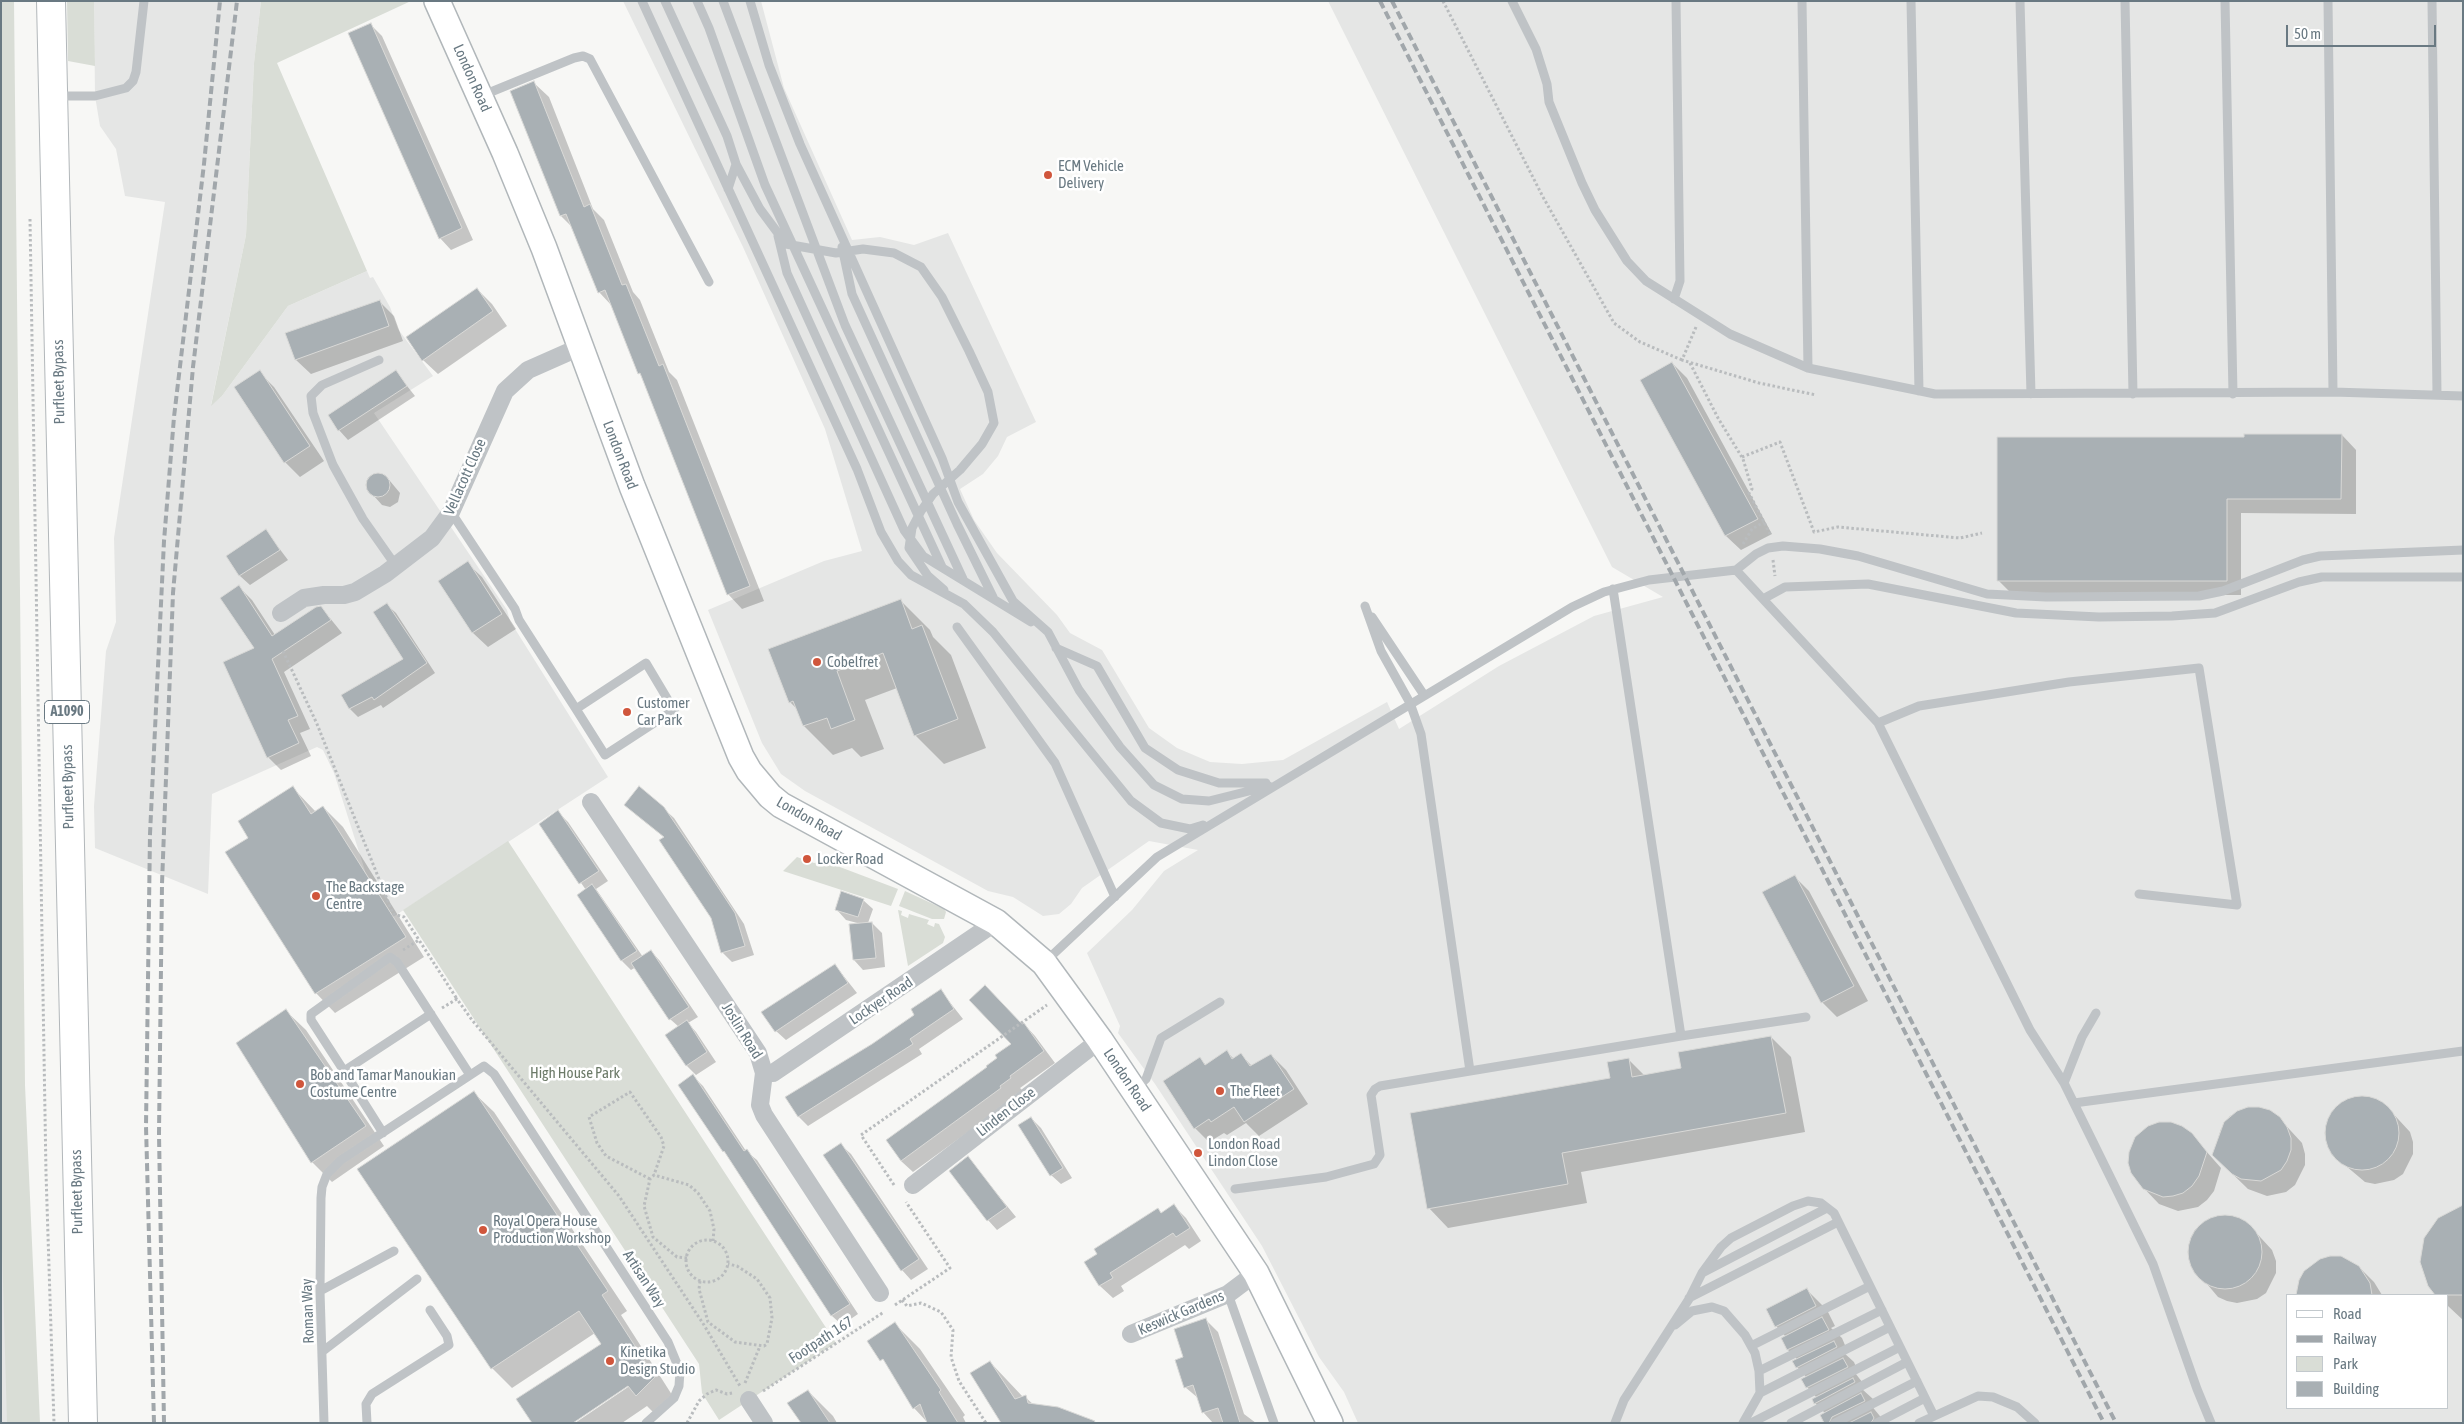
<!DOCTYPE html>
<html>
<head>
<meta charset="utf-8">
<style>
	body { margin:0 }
	#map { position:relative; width:2464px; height:1424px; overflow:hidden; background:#f7f7f5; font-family:"Asap Condensed",sans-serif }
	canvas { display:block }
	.frame { position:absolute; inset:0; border:2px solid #697982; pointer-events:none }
	.legend { position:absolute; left:2286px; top:1294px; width:162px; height:115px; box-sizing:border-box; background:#fff; border:1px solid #c3c9cd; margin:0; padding:6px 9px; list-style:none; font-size:15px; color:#697982 }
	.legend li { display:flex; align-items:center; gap:10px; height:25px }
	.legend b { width:25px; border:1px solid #c3c9cd }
	.scale { position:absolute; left:2286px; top:25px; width:150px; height:22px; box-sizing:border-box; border:2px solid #697982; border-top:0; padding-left:6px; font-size:15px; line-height:18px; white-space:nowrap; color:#697982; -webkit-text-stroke:4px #fff; paint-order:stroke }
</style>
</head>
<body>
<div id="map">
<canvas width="2464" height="1424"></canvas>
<div class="frame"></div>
<ul class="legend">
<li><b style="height:6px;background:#fff"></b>Road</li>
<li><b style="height:6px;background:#a1a7ab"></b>Railway</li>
<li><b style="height:14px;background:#d9ddd6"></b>Park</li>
<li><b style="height:14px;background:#a9b0b4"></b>Building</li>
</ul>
<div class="scale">50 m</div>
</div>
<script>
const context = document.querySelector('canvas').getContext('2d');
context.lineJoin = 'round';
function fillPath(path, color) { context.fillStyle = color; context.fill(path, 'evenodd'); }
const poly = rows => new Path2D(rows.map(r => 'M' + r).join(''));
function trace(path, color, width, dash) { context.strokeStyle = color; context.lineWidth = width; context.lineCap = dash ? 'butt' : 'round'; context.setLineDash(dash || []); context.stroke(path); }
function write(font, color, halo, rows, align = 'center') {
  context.font = font + ' "Asap Condensed",sans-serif'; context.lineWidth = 5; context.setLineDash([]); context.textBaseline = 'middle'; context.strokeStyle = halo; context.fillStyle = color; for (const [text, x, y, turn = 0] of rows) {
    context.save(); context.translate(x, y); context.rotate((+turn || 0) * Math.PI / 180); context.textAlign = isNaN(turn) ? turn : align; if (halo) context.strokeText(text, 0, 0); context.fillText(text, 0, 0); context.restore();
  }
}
fillPath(poly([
	[94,1,261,1,254,63,246,235,211,405,222,396,288,306,367,271,370,278,373,277,390,307,398,329,433,376,374,413,507,610,510,621,608,777,393,917,366,874,334,773,323,750,317,747,212,794,208,894,95,848,94,806,106,651,116,622,114,538,165,202,125,196,116,149,100,126,95,96],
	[623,1,761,1,784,88,852,240,880,237,914,245,948,233,1036,422,1007,437,998,456,983,474,960,489,974,520,997,553,1057,615,1070,633,1102,650,1149,728,1177,748,1210,762,1242,764,1283,760,1387,702,1399,729,1499,666,1594,616,1663,597,1612,567,1328,1,2463,1,2463,1423,1358,1423,1344,1392,1319,1357,1262,1246,1155,1084,1118,1033,1120,1026,1087,953,1132,910,1164,871,1198,850,1149,841,1082,888,1071,904,1059,914,1043,916,1013,897,988,891,805,791,781,774,762,743,708,610,824,561,862,551,825,429,743,247],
	[2288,1295,2448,1295,2448,1408,2288,1408],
	[1,766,12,1423,1,1423]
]), '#e5e6e5');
fillPath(poly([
	[1,1,14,1,25,1085,40,1423,7,1423,1,1212],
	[67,1,94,1,95,66,68,61],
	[261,1,411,1,277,63,367,271,288,306,222,396,211,406,246,235,254,63],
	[508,841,836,1343,719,1420,702,1393,699,1364,403,910],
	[797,857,814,863,824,861,898,889,891,906,783,871],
	[905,891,944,909,946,912,944,919,932,919,899,906],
	[898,910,902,911,901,915,908,918,909,914,929,920,927,924,934,927,935,923,939,924,945,937,943,943,908,966]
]), '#d9ddd6');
fillPath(poly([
	[371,25,382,36,473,240,451,250,440,238],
	[534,83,549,97,593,209,604,220,633,292,640,300,669,372,677,380,764,601,742,609,728,594,643,378,639,373,612,306,599,292,573,228,561,216],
	[477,289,492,304,507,326,438,374,423,360],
	[379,301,394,316,403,341,311,374,296,360],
	[1672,363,1687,378,1772,534,1741,550,1726,536,1641,380],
	[259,372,274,387,324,461,300,477,285,462],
	[396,372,415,396,348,440,339,430],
	[2342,435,2356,450,2356,514,2241,513,2241,595,2013,595,1998,580,2245,438],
	[376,473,385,475,400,493,398,502,390,507,382,505,366,487,368,478],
	[266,531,288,560,250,585,240,576,227,556],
	[467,563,482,577,516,629,488,647,473,633,440,581],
	[239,587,252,600,275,635,321,607,342,633,284,672,310,729,300,733,311,756,281,770,268,757,256,649],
	[901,601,930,630,933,637,951,655,986,748,944,764,915,735,897,688,865,700,884,749,861,757,852,748,833,755,804,726,799,711,790,702],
	[387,605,396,613,435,673,383,708,381,705,358,717,350,709,405,659],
	[293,788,316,812,323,807,343,827,424,957,335,1013,316,993,250,838],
	[663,808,674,818,744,924,754,955,732,962,722,952,712,917,665,838,635,814],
	[558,812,568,822,608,881,596,889,643,957,651,951,660,961,698,1017,688,1023,696,1032,716,1062,696,1075,687,1066,679,1027,670,1019,636,967,631,970,622,961,578,895,586,890,540,824],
	[1794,876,1809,891,1868,1001,1837,1017,1822,1002,1764,893],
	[863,900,873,909,868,923,872,923,882,933,885,967,863,970,854,960,861,924,846,920,837,910],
	[835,965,857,993,786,1040,776,1031],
	[941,991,963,1019,919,1049,922,1054,808,1126,799,1117,787,1098,873,1045,916,1015],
	[286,1011,306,1030,384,1146,332,1182,312,1162],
	[1024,1024,1035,1036,1055,1063,1020,1088,1022,1090,1011,1098,1012,1100,913,1172,901,1161,1013,1044],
	[1771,1037,1791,1057,1805,1132,1581,1172,1587,1203,1448,1228,1429,1208,1612,1079,1628,1059,1645,1076,1682,1069],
	[1227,1052,1234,1059,1241,1055,1252,1066,1271,1055,1286,1070,1308,1104,1259,1136,1246,1123,1227,1135,1224,1133,1209,1142,1195,1128,1200,1059,1206,1065],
	[693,1076,703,1086,746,1151,757,1160,858,1314,842,1325,832,1316,730,1158,724,1151],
	[474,1093,494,1112,627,1311,621,1315,674,1398,656,1415,647,1406,622,1423,575,1423,634,1383,595,1333,512,1388,492,1368,359,1170],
	[2356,1097,2367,1097,2387,1107,2410,1132,2413,1142,2413,1154,2403,1174,2394,1180,2375,1184,2365,1182,2333,1155,2326,1136,2326,1126,2333,1111,2338,1105],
	[2248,1108,2279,1118,2302,1143,2305,1154,2305,1165,2295,1185,2286,1192,2267,1196,2248,1189,2213,1155,2221,1129,2230,1116],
	[1031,1118,1041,1128,1072,1178,1061,1184,1051,1175],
	[2191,1134,2221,1168,2214,1191,2207,1200,2198,1207,2178,1211,2159,1204,2137,1181,2129,1163],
	[841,1145,851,1154,928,1269,911,1280,902,1270],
	[968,1158,1016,1217,997,1230,988,1220],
	[1174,1206,1186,1218,1201,1241,1189,1249,1185,1245,1121,1286,1124,1291,1113,1298,1100,1286,1086,1263],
	[2463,1208,2463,1320,2448,1306,2448,1295,2437,1295,2424,1274,2431,1228,2449,1212],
	[2219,1216,2230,1216,2250,1226,2272,1250,2276,1261,2276,1273,2266,1293,2257,1299,2237,1303,2227,1301,2218,1297,2191,1265,2188,1255,2191,1237,2195,1230,2208,1219],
	[2321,1260,2359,1267,2374,1282,2382,1295,2299,1295,2300,1280,2312,1265],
	[1807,1290,1827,1310,1835,1326,1831,1328,1842,1338,1847,1350,1843,1352,1854,1362,1856,1367,1852,1369,1866,1387,1862,1389,1873,1399,1870,1404,1884,1421,1880,1423,1825,1423,1825,1413,1815,1403,1817,1398,1807,1387,1807,1378,1797,1367,1798,1360,1788,1350,1786,1337,1776,1326],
	[1206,1320,1218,1332,1244,1414,1256,1423,1213,1423,1203,1412,1198,1398,1185,1387,1185,1358],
	[895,1324,920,1349,965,1415,963,1417,966,1423,928,1423,914,1408,891,1369,869,1341],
	[990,1362,1023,1397,1025,1397,1034,1405,1005,1423],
	[808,1391,833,1416,837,1423,802,1423]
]), '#0003');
const building = poly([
	[371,23,462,228,439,239,348,33,371,23],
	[534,81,584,207,590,204,622,285,626,284,659,366,663,364,750,586,727,595,640,373,638,374,605,290,598,293,566,214,560,216,510,91,534,81],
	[477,288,493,311,422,361,406,337,477,288],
	[380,300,389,326,295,360,285,333,380,300],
	[1672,362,1758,519,1725,536,1640,380,1672,362],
	[260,370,310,446,284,463,234,387,260,370],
	[396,370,407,386,338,431,328,415,396,370],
	[2244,434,2342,434,2341,499,2227,499,2227,581,1997,581,1997,437,2244,437,2244,434],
	'366 485a12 12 0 1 1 24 0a12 12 0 1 1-24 0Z',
	[266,529,280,550,239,576,226,556,266,529],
	[468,561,502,614,472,633,438,581,468,561],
	[239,585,272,636,316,607,321,606,331,620,272,659,298,716,288,720,299,743,267,758,223,662,254,648,220,598,239,585],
	[901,599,912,629,922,625,958,719,914,736,883,653,837,671,855,720,831,729,827,718,803,726,793,701,789,703,768,649,901,599],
	[387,603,427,663,374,700,372,697,349,709,341,695,403,659,373,612,387,603],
	[293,786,311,814,323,806,406,937,315,994,225,852,248,838,238,821,293,786],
	[639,786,664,807,702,863,735,913,745,946,721,953,711,918,659,840,664,837,624,805,639,786],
	[558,810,599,871,579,884,539,824,558,810],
	[1795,875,1854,986,1821,1003,1762,892,1795,875],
	[592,884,637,951,621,961,577,895,592,884],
	[841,891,864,899,858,917,835,910,841,891],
	[872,922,876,958,853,960,849,924,872,922],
	[651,950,689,1007,669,1020,631,963,651,950],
	[835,964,848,983,775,1032,761,1012,835,964],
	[985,985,1022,1024,1024,1023,1044,1051,1010,1076,1011,1078,1000,1086,1001,1088,901,1161,886,1140,987,1067,986,1066,997,1058,995,1055,1011,1044,969,1000,985,985],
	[941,989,954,1009,910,1039,913,1044,798,1117,785,1097,872,1044,914,1015,911,1009,941,989],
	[286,1009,366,1126,311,1163,236,1043,286,1009],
	[687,1020,707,1052,686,1066,665,1035,687,1020],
	[1771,1036,1786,1113,1562,1153,1568,1184,1427,1209,1410,1113,1610,1078,1607,1062,1629,1058,1632,1077,1681,1068,1678,1052,1771,1036],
	[1227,1050,1232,1059,1241,1053,1250,1066,1271,1054,1294,1089,1244,1122,1234,1107,1211,1122,1209,1119,1194,1129,1163,1081,1200,1057,1205,1065,1227,1050],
	[693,1074,744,1151,747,1149,850,1304,831,1316,724,1151,723,1152,678,1085,693,1074],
	[474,1091,608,1291,602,1295,655,1377,636,1396,628,1386,573,1423,532,1423,516,1399,601,1344,579,1311,491,1369,357,1169,474,1091],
	'2325 1133a37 37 0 1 1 74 0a37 37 0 1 1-74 0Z',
	[2248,1107,2259,1107,2270,1110,2280,1117,2287,1127,2291,1138,2291,1150,2287,1161,2281,1170,2261,1181,2241,1179,2232,1174,2212,1155,2224,1122,2237,1111,2248,1107],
	[1031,1117,1063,1168,1050,1176,1018,1125,1031,1117],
	[2159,1122,2171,1122,2182,1126,2192,1133,2207,1152,2199,1176,2192,1186,2183,1193,2173,1196,2163,1197,2143,1189,2131,1173,2128,1163,2129,1152,2135,1137,2148,1126,2159,1122],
	[841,1143,919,1259,901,1271,823,1155,841,1143],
	[968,1156,1007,1207,987,1221,949,1171,968,1156],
	[1174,1204,1190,1228,1176,1237,1173,1233,1110,1273,1113,1278,1099,1286,1084,1262,1097,1254,1094,1249,1158,1208,1161,1213,1174,1204],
	[2463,1205,2463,1295,2435,1295,2428,1286,2420,1262,2424,1238,2438,1218,2463,1205],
	'2188 1252a37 37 0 1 1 74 0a37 37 0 1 1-74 0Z',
	[2330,1256,2341,1256,2359,1266,2370,1283,2372,1295,2296,1295,2299,1280,2304,1271,2320,1259,2330,1256],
	[1807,1288,1816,1306,1775,1327,1766,1309,1807,1288],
	[1822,1317,1829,1330,1787,1350,1781,1338,1822,1317],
	[1206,1318,1224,1372,1240,1423,1223,1423,1218,1408,1202,1413,1193,1385,1184,1388,1175,1360,1183,1357,1174,1329,1206,1318],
	[895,1322,941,1390,939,1392,958,1423,927,1423,920,1404,913,1409,883,1359,880,1361,867,1341,895,1322],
	[1834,1341,1837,1347,1796,1368,1792,1361,1834,1341],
	[1843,1358,1848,1367,1806,1388,1801,1379,1843,1358],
	[990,1361,1015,1399,1026,1395,1028,1403,1058,1407,1095,1421,1094,1423,1001,1423,970,1373,990,1361],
	[1853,1378,1855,1382,1814,1404,1812,1399,1853,1378],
	[808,1390,830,1423,801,1423,787,1403,808,1390],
	[1861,1393,1865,1401,1832,1417,1829,1423,1824,1423,1820,1415,1861,1393],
	[1871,1412,1874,1418,1871,1423,1849,1423,1871,1412]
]);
fillPath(building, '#a9b0b4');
trace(building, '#d9d9d7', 1);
const secondary = poly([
	[437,1,505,153,544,248,632,486,741,757,749,771,770,796,781,805,996,922,1044,963,1100,1040,1256,1273,1330,1423]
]);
const primary = poly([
	[51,1,83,1423]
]);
trace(secondary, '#b1b7ba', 28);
trace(primary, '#b2b7ba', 30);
trace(poly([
	[1443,1,1543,197,1614,323,1640,342,1682,360],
	[30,219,46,1173,54,1423],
	[1696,327,1682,360,1759,383,1816,395],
	[1690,363,1718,418,1743,459,1752,489,1749,493,1770,534],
	[1742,457,1780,442,1814,532,1838,527,1960,538,1982,533],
	[1743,544,1752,529,1764,522],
	[1773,560,1775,576],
	[283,651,317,724,393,914,404,917,419,940],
	[403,950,419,940,457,999],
	[442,1008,457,999,472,1020,619,1196,704,1325,740,1386],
	[650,1179,606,1156,597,1143,589,1117,630,1092,661,1137,664,1146,654,1175],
	[894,1185,861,1135,1047,1005],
	'686 1261a21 21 0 1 1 42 0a21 21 0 1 1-42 0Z',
	[687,1258,677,1257,653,1237,644,1206,650,1179,654,1175,689,1185,698,1193,710,1211,714,1229,713,1241],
	[700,1281,699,1289,708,1322,735,1342,764,1346,767,1344,772,1318,770,1298,757,1279,737,1266,728,1264],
	[902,1300,907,1306,921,1303,941,1312,953,1330,951,1357,959,1381,986,1423],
	[895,1305,950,1268,906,1202],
	[745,1383,760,1346],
	[763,1391,884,1312],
	[687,1423,699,1401,707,1394,716,1390,727,1394,732,1393]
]), '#b9bcbe', 3, [2.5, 2.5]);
trace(poly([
	[642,1,857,469,881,532,898,561,911,575,964,604,993,632,1131,801,1161,823,1190,829,1203,825],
	[665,1,727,136,736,164,728,189],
	[697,1,709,28,765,185,942,567],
	[723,1,845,325,963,579],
	[750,1,769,65,800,144,942,458,958,502,1013,601,1048,632,1079,690,1120,747,1154,785,1182,799,1209,801,1269,786],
	[1512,1,1536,49,1547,84,1549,102,1582,183,1595,210,1627,261,1646,281,1730,334,1808,368,1935,394,2333,392,2463,396],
	[1802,1,1808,368],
	[1911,1,1919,391],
	[2020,1,2031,394],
	[2125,1,2133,394],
	[2225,1,2233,394],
	[2328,1,2333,392],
	[2432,1,2437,394],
	[56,96,95,96,126,88,133,81,136,72,144,1],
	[481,96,574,58,583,56,590,59,709,282],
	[736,164,760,209,786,244,836,253,863,249,894,253,921,267,942,297,969,351,988,392,994,423,982,444,960,470,933,494,921,511,912,528,909,548,928,576,944,590],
	[778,236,787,273,904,530,923,556,1031,622],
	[842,247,852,294,957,524,993,597],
	[1674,299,1680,281,1676,1],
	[379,360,322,385,311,396,313,413,333,465,363,519,396,566],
	[451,512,515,609,519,620,576,709,605,755,674,710,646,663,576,709],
	[1736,570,1756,554,1768,548,1783,546,1820,549,1858,556,1987,594,2046,597,2199,596,2223,591,2303,560,2320,556,2463,550],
	[1763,599,1785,587,1868,584,2016,613,2099,617,2172,616,2215,613,2299,582,2322,577,2463,577],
	[1365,606,1381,651,1410,703,1421,734,1470,1071,1681,1036,1613,589],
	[1372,617,1424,695],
	[957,627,1055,763,1115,897],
	[1056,648,1097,666,1145,748,1178,770,1219,783,1266,783],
	[1878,723,2030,1030,2064,1083],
	[1046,961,1157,857,1572,607,1604,592,1649,580,1736,570,1878,723,1919,706,2069,682,2199,668,2237,905,2139,894],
	[2096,1013,2082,1037,2064,1083,2153,1264,2197,1389,2211,1423],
	[1681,1036,1806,1017],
	[344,1071,311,1020,311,1014,390,957,397,962,470,1075],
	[1134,1090,1146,1079,1161,1038,1220,1002],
	[2074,1103,2463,1051],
	[383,1133,344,1071,431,1014],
	[1235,1189,1326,1177,1374,1164,1380,1155,1371,1095,1375,1089,1380,1086,1470,1071],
	[1704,1272,1827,1208],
	[320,1291,394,1251],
	[1228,1294,1274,1423],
	[1689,1298,1838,1222],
	[1675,1325,1692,1311,1712,1307,1724,1311,1745,1335,1755,1353,1759,1371,1760,1393,1743,1423],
	[1751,1346,1870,1286],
	[323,1351,417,1279],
	[1759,1371,1882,1310],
	[1760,1393,1890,1327],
	[324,1423,320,1291,321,1198,322,1187,327,1174,341,1160,484,1066,494,1074,668,1342,680,1371,679,1386,674,1398,646,1423],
	[367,1423,366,1404,372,1394,449,1345,447,1336,430,1310],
	[1615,1423,1624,1400,1689,1299,1702,1273,1721,1247,1731,1238,1793,1206,1808,1201,1821,1203,1834,1213,1934,1416],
	[1751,1423,1900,1347],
	[1791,1423,1907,1362],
	[1835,1423,1917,1381],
	[1877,1423,1925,1398],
	[1919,1423,1978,1396,1993,1397,2017,1407,2035,1423]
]), '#bfc3c6', 9);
trace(poly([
	[281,613,304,598,324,595,344,595,355,592,385,574,432,538,451,512,505,391,528,370,580,347],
	[591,802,758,1053,764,1073,760,1105,764,1115,880,1293],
	[764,1073,773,1073,996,922],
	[913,1185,1100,1040],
	[1131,1334,1228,1294,1256,1273],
	[749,1400,764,1423]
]), '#bfc3c6', 18);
trace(secondary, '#fff', 25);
trace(primary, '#fff', 28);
trace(poly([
	[1380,1,2104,1423],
	[1392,1,2116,1423],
	[154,1423,146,1126,150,834,164,541,174,417,204,164,220,1],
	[164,1423,159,1134,162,884,173,593,193,367,237,1]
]), '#a1a7ab', 4, [8, 4]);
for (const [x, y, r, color] of [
	[1048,175,5,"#d0563c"],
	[817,662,5,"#d0563c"],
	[627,712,5,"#d0563c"],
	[807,859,5,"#d0563c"],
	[316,896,5,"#d0563c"],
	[300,1084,5,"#d0563c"],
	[1220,1091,5,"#d0563c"],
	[1198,1153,5,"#d0563c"],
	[483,1230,5,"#d0563c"],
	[610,1361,5,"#d0563c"]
]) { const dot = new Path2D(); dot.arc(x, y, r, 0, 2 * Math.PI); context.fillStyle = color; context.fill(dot); trace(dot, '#fff', 2); }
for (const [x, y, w] of [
	[67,712,45]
]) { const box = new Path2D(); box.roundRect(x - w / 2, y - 11.5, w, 23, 4); context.fillStyle = '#fff'; context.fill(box); trace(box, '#697982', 1); }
write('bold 14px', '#697982', null, [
	["A1090",67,712]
]);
write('15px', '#697982', '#fff', [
	["London Road",472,78,66],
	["Purfleet Bypass",59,382,-91],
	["London Road",620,455,69],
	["Vellacott Close",465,477,-66],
	["Purfleet Bypass",68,787,-91],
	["London Road",809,819,30],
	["Lockyer Road",881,1001,-34],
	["Joslin Road",742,1031,58],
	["London Road",1127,1080,56],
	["Linden Close",1006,1112,-38],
	["Purfleet Bypass",77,1192,-91],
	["Artisan Way",644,1279,57],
	["Roman Way",308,1311,-92],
	["Keswick Gardens",1181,1313,-23],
	["Footpath 167",821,1340,-33]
]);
write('15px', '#697982', '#fff', [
	["ECM Vehicle",1058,166],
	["Delivery",1058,183],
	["Cobelfret",827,662],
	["Customer",637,703],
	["Car Park",637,720],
	["Locker Road",817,859],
	["The Backstage",326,887],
	["Centre",326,904],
	["Bob and Tamar Manoukian",310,1075],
	["Costume Centre",310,1092],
	["The Fleet",1230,1091],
	["London Road",1208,1144],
	["Lindon Close",1208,1161],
	["Royal Opera House",493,1221],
	["Production Workshop",493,1238],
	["Kinetika",620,1352],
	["Design Studio",620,1369]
], 'left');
write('15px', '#6c7a68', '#fff', [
	["High House Park",575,1073]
]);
</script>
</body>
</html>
